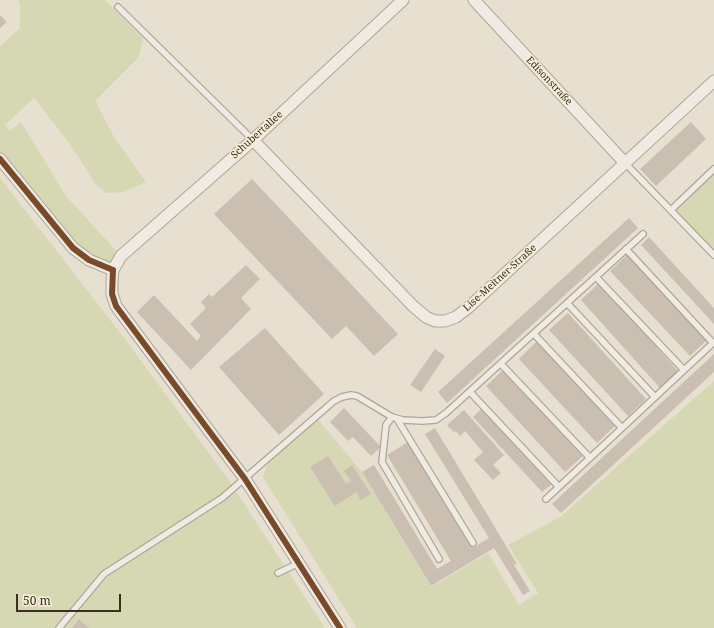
<!DOCTYPE html>
<html>
<head>
<meta charset="utf-8">
<style>
	body { margin:0 }
	#map { position:relative; width:714px; height:628px; overflow:hidden; background:#e7e0d1; font-family:"Noto Serif",serif }
	canvas { display:block }
	.scale { position:absolute; left:16px; top:594px; width:105px; height:18px; box-sizing:border-box; border:2px solid #3d2e20; border-top:0; padding-left:5px; font-size:12px; line-height:14px; white-space:nowrap; color:#3d2e20; -webkit-text-stroke:3px #f7eed8; paint-order:stroke }
</style>
</head>
<body>
<div id="map">
<canvas width="714" height="628"></canvas>
<div class="scale">50 m</div>
</div>
<script>
const context = document.querySelector('canvas').getContext('2d');
context.lineJoin = 'round';
function fillPath(path, color) { context.fillStyle = color; context.fill(path, 'evenodd'); }
const poly = rows => new Path2D(rows.map(r => 'M' + r).join(''));
function trace(path, color, width, dash) { context.strokeStyle = color; context.lineWidth = width; context.lineCap = dash ? 'butt' : 'round'; context.setLineDash(dash || []); context.stroke(path); }
function write(font, color, halo, rows, align = 'center') {
  context.font = font + ' "Noto Serif",serif'; context.lineWidth = 3; context.setLineDash([]); context.textBaseline = 'middle'; context.strokeStyle = halo; context.fillStyle = color; for (const [text, x, y, turn = 0] of rows) {
    context.save(); context.translate(x, y); context.rotate((+turn || 0) * Math.PI / 180); context.textAlign = isNaN(turn) ? turn : align; if (halo) context.strokeText(text, 0, 0); context.fillText(text, 0, 0); context.restore();
  }
}
fillPath(poly([
	[18,0,105,0,143,39,139,57,95,101,114,137,146,182,124,192,106,193,96,185,70,144,34,98,5,125,10,131,21,122,66,196,121,256,113,270,88,259,0,158,0,46,20,28,20,4],
	[714,170,714,255,671,210],
	[0,178,125,339,228,479,325,628,0,628],
	[714,381,714,628,357,628,263,477,271,456,316,417,362,472,431,587,488,553,519,605,538,593,508,545,560,517]
]), '#d6d7b3');
fillPath(poly([
	[0,15,7,22,0,28],
	[691,122,706,139,656,186,640,169],
	[252,179,398,334,374,356,346,326,332,339,214,214],
	[629,218,638,228,447,403,438,392],
	[649,237,714,308,714,324,641,245],
	[627,255,707,340,690,356,610,271],
	[246,265,260,279,241,298,251,309,191,370,137,312,154,295,197,341,201,336,190,324,206,308,201,302,209,294,212,297],
	[599,283,678,371,660,388,581,300],
	[568,313,646,399,628,416,549,330],
	[265,328,324,394,279,435,219,367],
	[537,341,615,426,597,443,519,359],
	[435,349,445,356,421,392,410,385],
	[714,354,714,372,561,513,552,504],
	[504,369,583,456,565,472,486,386],
	[344,408,381,447,371,456,353,437,348,441,330,422],
	[482,408,552,484,542,492,473,417],
	[464,410,504,455,493,465,501,473,493,480,474,460,483,452,465,431,460,436,456,431,454,432,447,425],
	[435,428,517,564,514,565,530,591,523,595,494,548,431,586,362,472,374,465,437,569,451,561,387,455,408,442,473,548,489,538,425,434],
	[328,456,346,484,351,481,344,471,352,465,371,494,361,500,356,492,335,506,310,467],
	[79,619,89,628,72,628]
]), '#cbbfb2');
const lane = poly([
	[118,7,253,140],
	[625,163,714,255],
	[671,210,714,169],
	[596,277,684,370],
	[567,303,655,397],
	[534,334,622,428],
	[501,364,590,458],
	[470,392,559,487],
	[392,417,386,425,382,462,439,559],
	[397,419,473,543],
	[546,499,713,343,626,249],
	[278,573,299,563],
	[59,628,104,574,222,498,334,401,342,397,351,395,357,396,392,417,403,420,422,421,436,420,446,413,643,234]
]);
const street = poly([
	[474,0,625,163],
	[253,140,413,306,426,317,435,321,445,321,456,317,469,307,714,81],
	[0,159,73,248,89,260,113,270],
	[340,628,245,479,116,306,112,294,112,281,113,270,121,256,253,140,403,0]
]);
trace(lane, '#ada599', 8);
trace(street, '#ada599', 13);
trace(lane, '#efebe3', 5.5);
trace(street, '#efebe3', 11);
trace(poly([
	[0,159,73,248,89,260,113,270],
	[113,270,112,294,116,306,245,479,340,628]
]), '#7a4b2a', 6);
write('10px', '#3d2e20', '#f7eed8', [
	["Edisonstraße",549,81,47],
	["Schubertallee",257,135,-42],
	["Lise-Meitner-Straße",500,278,-42]
]);
</script>
</body>
</html>
